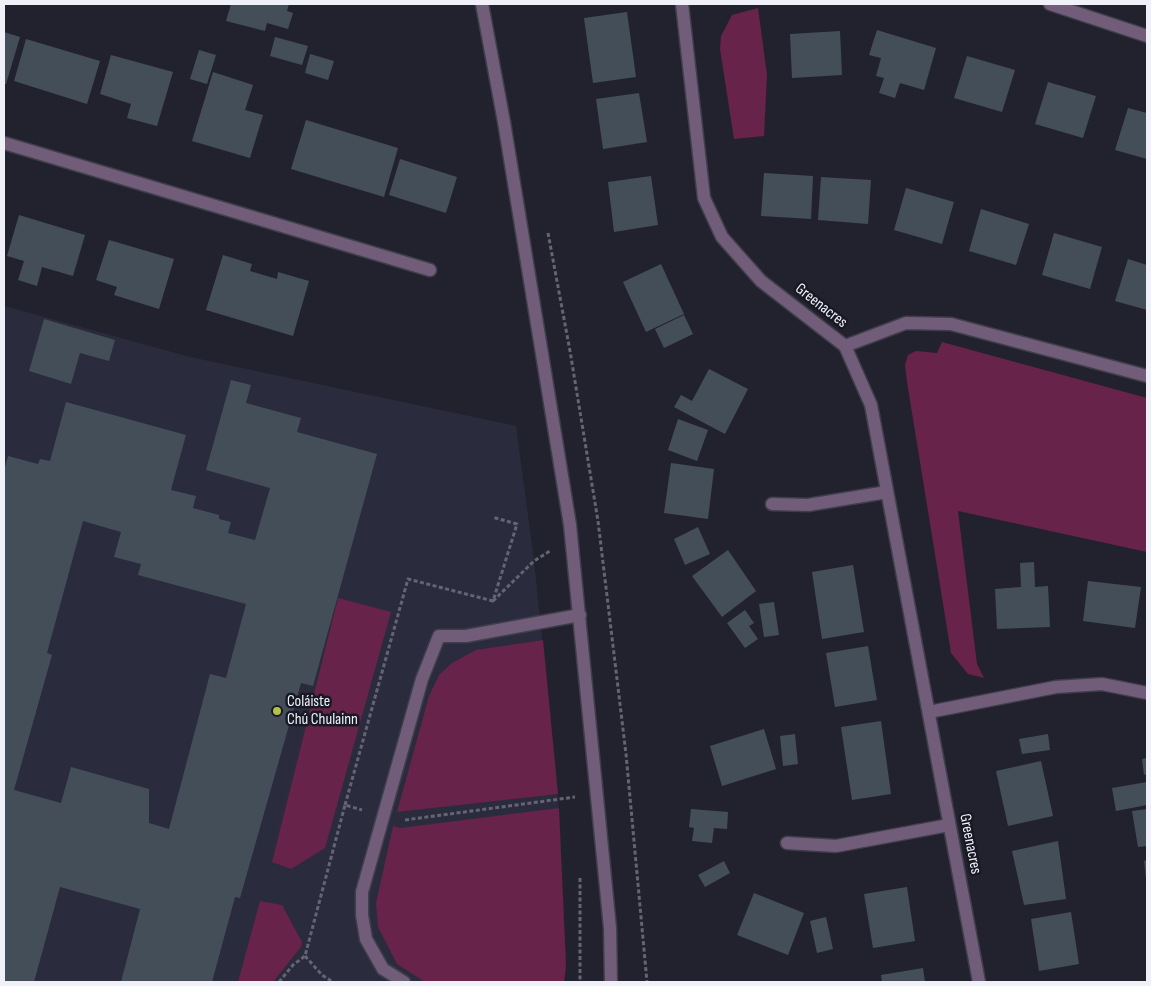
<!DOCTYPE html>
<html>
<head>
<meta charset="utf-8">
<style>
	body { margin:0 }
	#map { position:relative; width:1151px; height:986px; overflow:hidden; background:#22222f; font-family:"Sofia Sans Condensed",sans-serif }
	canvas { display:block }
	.frame { position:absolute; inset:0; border:5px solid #f0f0f9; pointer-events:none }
</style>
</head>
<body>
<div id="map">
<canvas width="1151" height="986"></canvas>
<div class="frame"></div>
</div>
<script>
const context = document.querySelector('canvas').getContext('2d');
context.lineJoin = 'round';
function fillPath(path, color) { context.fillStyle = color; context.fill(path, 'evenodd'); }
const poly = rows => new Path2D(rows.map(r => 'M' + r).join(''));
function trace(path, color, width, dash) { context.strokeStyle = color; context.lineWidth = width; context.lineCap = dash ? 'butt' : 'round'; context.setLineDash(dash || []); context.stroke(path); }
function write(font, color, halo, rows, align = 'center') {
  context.font = font + ' "Sofia Sans Condensed",sans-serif'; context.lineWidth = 5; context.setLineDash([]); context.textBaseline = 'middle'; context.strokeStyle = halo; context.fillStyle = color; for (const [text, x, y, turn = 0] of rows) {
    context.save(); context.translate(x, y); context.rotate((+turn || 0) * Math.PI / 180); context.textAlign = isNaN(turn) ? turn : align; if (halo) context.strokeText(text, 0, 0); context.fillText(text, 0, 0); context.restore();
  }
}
fillPath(poly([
	[4,306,190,357,516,426,534,561,558,794,566,966,564,982,4,982]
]), '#2b2b3e');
fillPath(poly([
	[758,8,767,75,764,136,734,139,720,49,721,36,732,15],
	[942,342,1147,398,1147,552,958,511,977,664,984,678,968,674,951,653,907,382,905,365,908,355,916,351,937,353],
	[338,598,391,612,325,848,291,869,272,862],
	[543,640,558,794,397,812,429,696,439,675,452,663,476,650],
	[559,808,566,966,564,982,425,982,397,964,378,927,376,903,393,826,400,828],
	[260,901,282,905,302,942,301,947,273,982,238,982]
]), '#672349');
fillPath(poly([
	[231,4,289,4,287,11,293,13,288,29,267,23,265,31,226,21],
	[627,12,636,77,593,83,584,18],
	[877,30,936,48,924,90,900,83,895,98,879,93,884,78,876,76,881,58,869,55],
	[840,31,842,75,792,78,790,34],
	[4,32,20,37,6,84,4,84],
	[275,37,308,46,302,65,270,56],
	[26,39,100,61,87,104,14,81],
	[199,50,216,55,207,84,190,79],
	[310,54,334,61,328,80,305,73],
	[111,55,173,72,157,126,127,118,131,104,100,94],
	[967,56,1015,70,1002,112,954,98],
	[213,72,253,85,245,110,263,115,250,158,192,141],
	[1048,82,1096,96,1083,138,1035,124],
	[639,93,647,142,603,149,596,99],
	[1128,108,1147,113,1147,159,1115,150],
	[306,120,398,148,384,197,291,169],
	[400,159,457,177,446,213,389,195],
	[764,173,813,176,811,219,761,216],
	[651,176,658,225,614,232,608,182],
	[821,177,871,180,868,224,818,220],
	[906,188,954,202,942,244,894,230],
	[981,209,1029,224,1016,265,969,251],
	[19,215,85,235,73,276,42,267,37,286,18,280,24,261,7,256],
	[1054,233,1102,247,1090,289,1042,275],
	[109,240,174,259,159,309,114,295,117,287,96,280],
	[223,255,252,264,250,271,277,279,278,272,309,281,293,336,206,310],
	[1128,259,1147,265,1147,310,1115,301],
	[661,264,684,314,646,332,623,282],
	[684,315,693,334,664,348,655,329],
	[44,319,115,340,109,361,80,353,71,384,29,371],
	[709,369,748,389,725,434,674,407,681,395,692,401],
	[231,380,251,385,246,403,301,418,297,432,377,454,313,686,301,683,240,898,235,897,212,982,121,982,140,909,60,887,34,982,4,982,4,471,8,456,38,464,40,459,50,461,66,402,186,435,171,490,196,496,193,508,219,515,219,519,231,522,228,533,255,540,270,488,206,470],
	[83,521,121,532,114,557,141,564,138,575,246,604,226,678,210,674,169,829,149,823,149,789,71,767,61,803,14,790,52,655,47,653],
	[678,419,708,430,697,461,668,450],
	[671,463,714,469,708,519,664,513],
	[698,527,710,554,685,565,674,539],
	[728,550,756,591,722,617,692,576],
	[1034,562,1035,587,1048,586,1050,627,997,629,995,589,1021,587,1020,563],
	[853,565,864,632,822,639,812,572],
	[1088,581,1141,587,1135,628,1083,621],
	[774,602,779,635,764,637,759,604],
	[745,610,754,623,749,626,758,639,745,648,727,623],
	[868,646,877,700,835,707,826,653],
	[881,721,891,794,852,800,841,727],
	[764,729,776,769,722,786,710,746],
	[795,734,798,764,783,766,780,736],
	[1048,734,1050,750,1022,754,1019,739],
	[1147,758,1147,774,1144,775,1142,759],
	[1041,761,1053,816,1008,826,996,771],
	[1147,782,1147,805,1116,811,1112,788],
	[691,809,728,812,727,829,714,828,712,843,692,841,694,828,689,827],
	[1147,809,1147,846,1138,847,1132,811],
	[1058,841,1066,899,1024,905,1012,851],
	[1147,860,1147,878,1146,878,1144,861],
	[724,861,730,873,705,887,698,875],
	[907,887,915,941,873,948,864,894],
	[754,893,804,913,788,955,737,935],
	[1071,912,1079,964,1039,971,1031,919],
	[826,917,833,949,817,953,810,921],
	[923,968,925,982,882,982,881,975]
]), '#444e59');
const service = poly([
	[404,982,383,969,366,939,362,915,362,892,422,679,439,636,466,636,580,615]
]);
const minor = poly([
	[682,4,704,198,722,237,761,281,845,346,871,405,979,982],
	[1050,4,1147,36],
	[4,143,430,270],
	[845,346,906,323,951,324,1147,376],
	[772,504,808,505,887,492],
	[929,712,1056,687,1102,684,1147,693],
	[787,843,836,846,949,825]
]);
const tertiary = poly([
	[482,4,504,122,570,525,610,928,611,982]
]);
trace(service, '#3f3f4b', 15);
trace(minor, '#3f3f4b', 15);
trace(tertiary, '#3f3f4b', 15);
trace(poly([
	[548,233,570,351,598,521,626,754,647,982],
	[493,601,534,561,550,551],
	[345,805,408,579,493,601,517,524,492,517],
	[405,820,575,797],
	[580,878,580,982],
	[305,956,322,975,333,982],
	[279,982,293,965,305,956,345,805,362,810]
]), '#656571', 3, [4, 2.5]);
trace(service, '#715c7a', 12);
trace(minor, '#715c7a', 12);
trace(tertiary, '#715c7a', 12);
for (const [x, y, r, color] of [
	[277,711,5,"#b3c24b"]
]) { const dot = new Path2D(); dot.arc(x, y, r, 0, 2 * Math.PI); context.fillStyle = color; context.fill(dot); trace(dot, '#191925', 2); }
write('16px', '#f0f0f9', '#191925', [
	["Greenacres",821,306,38],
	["Greenacres",970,844,79]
]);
write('16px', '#f0f0f9', '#191925', [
	["Coláiste",287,702],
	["Chú Chulainn",287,720]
], 'left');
</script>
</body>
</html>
